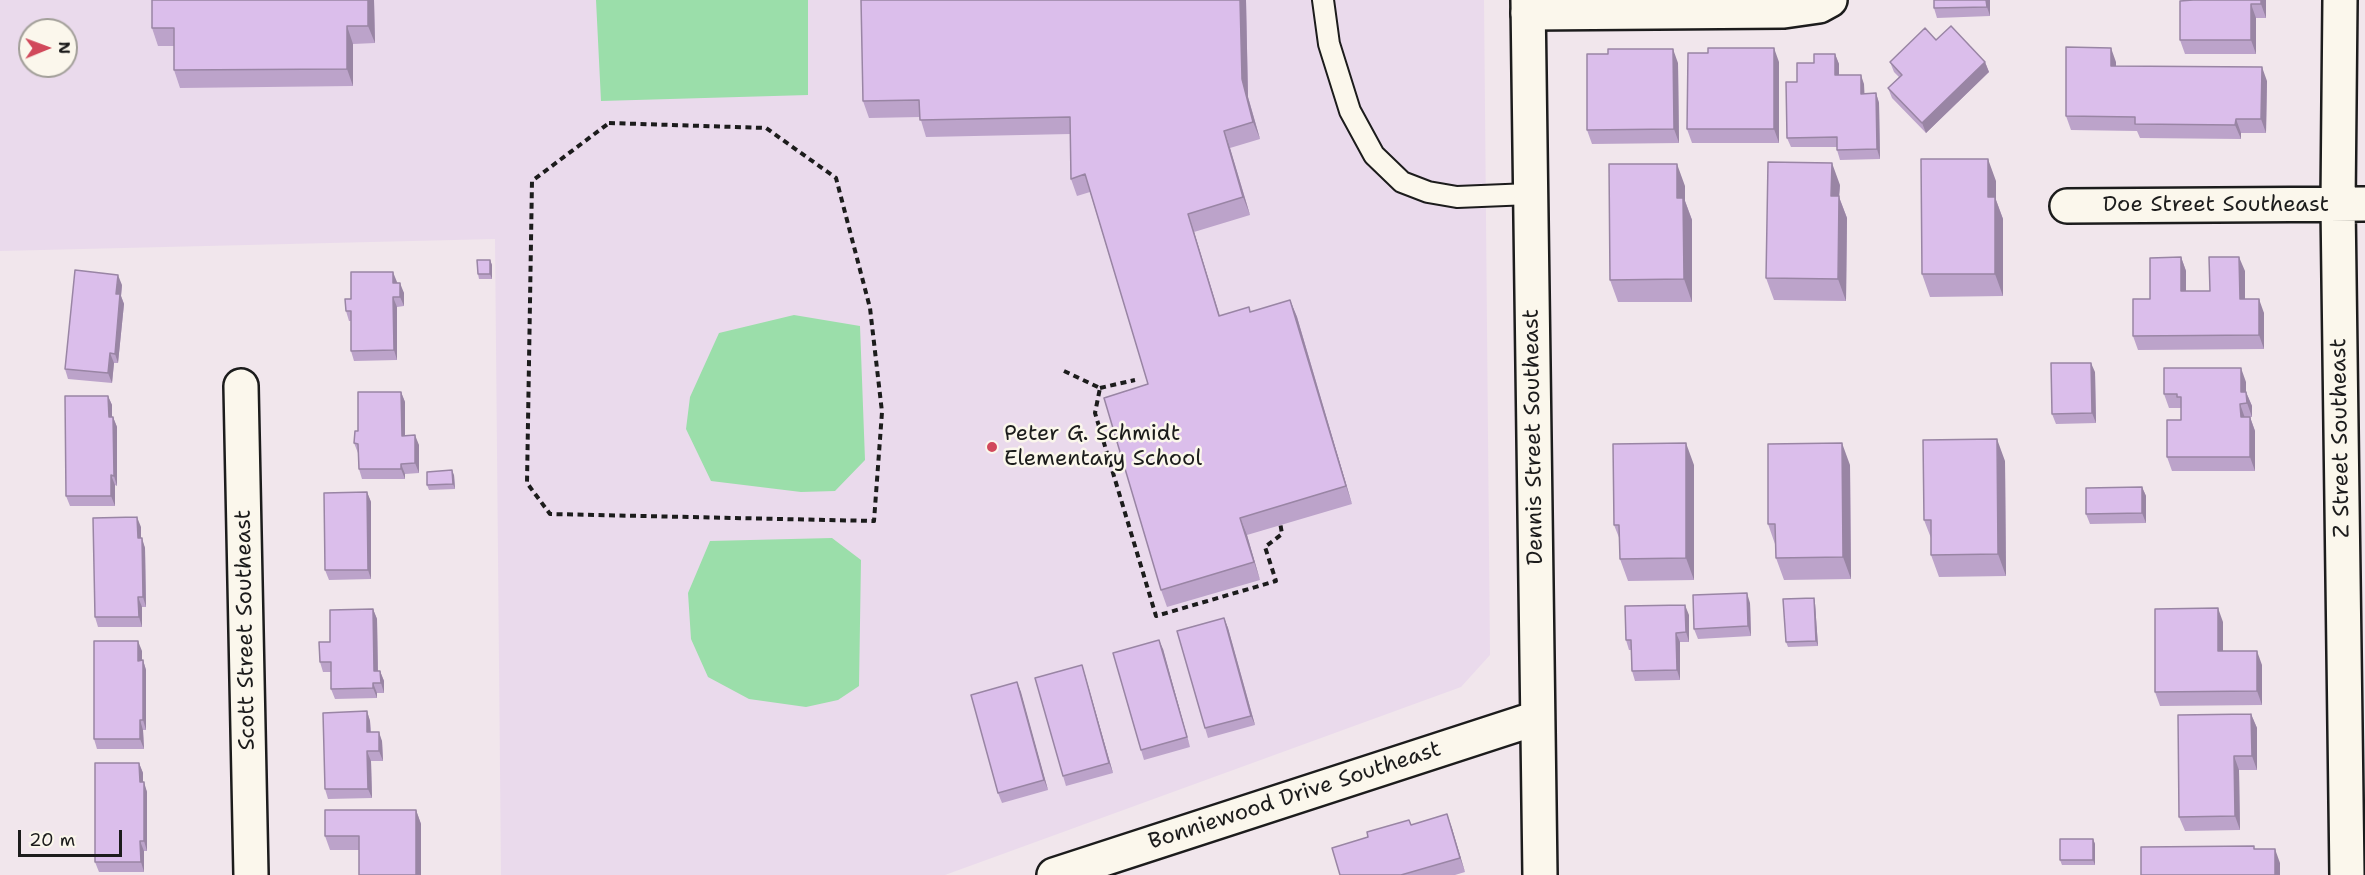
<!DOCTYPE html>
<html>
<head>
<meta charset="utf-8">
<style>
	body { margin:0 }
	#map { position:relative; width:2365px; height:875px; overflow:hidden; background:#f1e6ec; font-family:"Shantell Sans",sans-serif }
	canvas { display:block }
	.north { position:absolute; left:18px; top:18px; width:60px; height:60px; box-sizing:border-box; background:#fbf7ec; border:2px solid #a29f99; border-radius:50%; rotate:89deg; font-size:16px; font-weight:700; line-height:24px; text-align:center; color:#1c1c1c }
	.north::after { content:''; display:block; margin:auto; width:21px; height:27px; background:#d1495b; clip-path:polygon(50% 0,100% 100%,50% 72%,0 100%) }
	.scale { position:absolute; left:18px; top:830px; width:104px; height:27px; box-sizing:border-box; border:3px solid #1c1c1c; border-top:0; padding-left:8px; font-size:18px; line-height:21px; white-space:nowrap; color:#1c1c1c; -webkit-text-stroke:4px #fbf7ec; paint-order:stroke }
</style>
</head>
<body>
<div id="map">
<canvas width="2365" height="875"></canvas>
<div class="north">N</div>
<div class="scale">20 m</div>
</div>
<script>
const context = document.querySelector('canvas').getContext('2d');
context.lineJoin = 'round';
function fillPath(path, color) { context.fillStyle = color; context.fill(path, 'evenodd'); }
const poly = rows => new Path2D(rows.map(r => 'M' + r).join(''));
function trace(path, color, width, dash) { context.strokeStyle = color; context.lineWidth = width; context.lineCap = dash ? 'butt' : 'round'; context.setLineDash(dash || []); context.stroke(path); }
function write(font, color, halo, rows, align = 'center') {
  context.font = font + ' "Shantell Sans",sans-serif'; context.lineWidth = 5; context.setLineDash([]); context.textBaseline = 'middle'; context.strokeStyle = halo; context.fillStyle = color; for (const [text, x, y, turn = 0] of rows) {
    context.save(); context.translate(x, y); context.rotate((+turn || 0) * Math.PI / 180); context.textAlign = isNaN(turn) ? turn : align; if (halo) context.strokeText(text, 0, 0); context.fillText(text, 0, 0); context.restore();
  }
}
fillPath(poly([
	[0,0,1484,0,1490,655,1461,687,945,875,501,875,495,239,0,251],
	[30,30,66,30,66,66,30,66]
]), '#eadaec');
fillPath(poly([
	[596,0,808,0,808,95,601,101],
	[794,315,860,326,865,460,835,491,801,492,711,481,686,429,690,397,719,333],
	[832,538,861,560,859,686,838,700,806,707,749,699,708,677,691,639,688,593,710,541]
]), '#9bdeaa');
const lane = poly([
	[1323,0,1329,44,1350,111,1374,155,1402,182,1428,192,1457,197,1530,194]
]);
const street = poly([
	[2340,0,2338,204,2347,875],
	[1528,13,1784,11,1819,6,1830,0],
	[2067,206,2365,204],
	[241,386,251,875]
]);
const secondary = poly([
	[1528,0,1540,875],
	[1054,875,1537,718]
]);
trace(lane, '#1c1c1c', 24);
trace(street, '#1c1c1c', 38);
trace(secondary, '#1c1c1c', 38);
trace(poly([
	[609,123,766,128,836,178,870,308,882,412,874,521,550,514,527,483,532,181,609,123],
	[1064,371,1100,388,1095,413,1156,616,1276,581,1265,547,1282,534,1280,522],
	[1100,388,1135,380]
]), '#1c1c1c', 4, [6, 4.5]);
trace(lane, '#fbf7ec', 20);
trace(street, '#fbf7ec', 33);
trace(secondary, '#fbf7ec', 33);
fillPath(poly([
	[374,0,375,43,353,44,353,86,180,88,174,70,174,46,158,46,152,28],
	[861,0,1246,0,1248,97,1260,139,1230,148,1250,215,1194,232,1220,316,1250,312,1290,300,1297,317,1352,504,1247,535,1260,580,1167,607,1161,590,1148,384,1090,192,1077,196,1071,179,1070,134,926,137,920,117,869,118,863,101],
	[1990,0,1990,16,1937,18,1934,8],
	[2193,0,2266,0,2266,18,2256,18,2256,54,2185,54,2180,40],
	[1936,40,1985,62,1989,72,1926,133,1892,98,1888,88,1899,77,1894,72,1890,62],
	[1835,54,1839,64,1839,75,1864,84,1864,94,1876,93,1879,103,1880,159,1840,160,1837,150,1837,147,1791,147,1787,138,1814,63],
	[1779,62,1779,143,1692,143,1687,129],
	[2116,62,2116,66,2267,81,2266,133,2241,133,2241,139,2140,138,2137,131,2071,130,2066,116],
	[1678,63,1679,143,1592,144,1587,130],
	[1996,181,1996,200,2003,219,2003,296,1930,297,1922,274],
	[1840,185,1839,197,1847,218,1846,301,1774,300,1766,278],
	[1685,186,1685,201,1692,220,1692,302,1618,302,1610,280],
	[2181,257,2186,271,2186,291,2210,291,2245,271,2245,299,2264,313,2264,349,2138,350,2133,336,2150,299],
	[490,260,492,265,492,279,479,279,478,274],
	[397,282,404,293,404,306,397,307,397,360,354,361,351,351,351,321,349,321,346,311,351,299],
	[122,285,121,296,124,304,118,363,114,363,112,383,68,379,65,369],
	[2095,372,2096,423,2056,424,2052,414],
	[2246,382,2246,392,2252,406,2252,417,2250,417,2255,431,2255,471,2172,471,2167,457,2181,420,2181,408,2169,408,2164,394],
	[401,392,405,402,405,435,419,445,419,473,405,474,405,479,362,479,359,469,358,453,354,443,358,431],
	[108,396,112,405,112,417,113,417,117,427,117,486,115,485,115,506,70,506,66,496],
	[2005,461,2006,576,1939,577,1931,555,1931,538,1924,520],
	[1694,465,1694,580,1628,581,1620,559,1620,540,1614,525],
	[1850,465,1851,579,1784,580,1776,558,1775,544,1768,524],
	[454,475,455,489,429,490,427,485],
	[2142,487,2146,496,2146,523,2090,524,2086,514],
	[367,492,371,502,371,579,329,580,325,570],
	[141,527,141,538,145,548,146,607,142,607,142,627,98,627,95,617],
	[1814,598,1815,603,1818,646,1788,647,1786,642],
	[1750,603,1751,636,1698,639,1694,629],
	[373,609,377,619,378,671,380,671,384,681,384,693,377,693,377,698,335,699,331,689,331,672,323,672,320,662,330,642],
	[1689,615,1689,642,1680,642,1680,680,1635,681,1632,671,1632,650,1629,650,1626,640],
	[1224,618,1228,628,1255,725,1208,738,1205,728],
	[2223,622,2223,651,2262,665,2262,705,2160,706,2155,692],
	[1163,649,1190,747,1144,760,1141,750],
	[142,651,142,661,143,660,146,670,146,730,143,730,144,749,97,749,94,739],
	[1085,675,1113,773,1066,786,1063,776],
	[1017,682,1048,790,1002,803,998,793],
	[367,711,370,721,371,732,382,741,383,761,371,761,372,798,328,799,325,789],
	[2251,714,2257,728,2257,770,2239,770,2240,830,2185,831,2179,817],
	[139,763,143,773,143,782,147,792,147,851,144,851,144,872,99,872,95,862],
	[416,810,421,824,421,875,359,875,359,850,330,850,325,836],
	[1447,814,1465,872,1455,875,1340,875,1411,825],
	[2093,839,2095,844,2095,865,2062,865,2060,860]
]), '#bca3ca');
fillPath(poly([
	[368,0,374,0,375,43,368,26],
	[1240,0,1246,0,1248,97,1260,139,1253,122,1242,79],
	[1986,0,1990,0,1990,16,1987,7],
	[2261,0,2266,0,2266,18,2261,4],
	[2251,4,2256,18,2256,54,2251,40],
	[347,26,353,44,353,86,347,69],
	[1774,48,1779,62,1779,143,1774,129],
	[2111,48,2116,62,2116,80,2111,66],
	[1673,49,1678,63,1679,143,1674,129],
	[1835,54,1839,64,1839,85,1835,75],
	[1985,62,1989,72,1926,133,1922,123],
	[2262,67,2267,81,2266,133,2261,119],
	[1861,75,1864,84,1865,104,1861,94],
	[1876,93,1879,103,1880,159,1877,149],
	[2236,119,2241,133,2241,139,2235,125],
	[1224,131,1230,148,1250,215,1243,197],
	[1988,159,1996,181,1996,200,2003,219,2003,296,1995,274,1988,197],
	[1832,163,1840,185,1839,197,1847,218,1846,301,1838,279,1831,196],
	[1677,164,1685,186,1685,201,1692,220,1692,302,1684,279,1677,198],
	[1188,214,1194,232,1225,334,1219,316],
	[2181,257,2186,271,2186,305,2181,291],
	[2239,257,2245,271,2245,313,2240,299],
	[490,260,492,265,492,279,490,274],
	[393,272,397,282,397,293,393,283],
	[118,275,122,285,121,296,124,304,118,363,115,354,116,294],
	[400,283,404,293,404,306,400,297],
	[393,297,397,307,397,360,394,350],
	[2259,299,2264,313,2264,349,2259,335],
	[1290,300,1297,317,1352,504,1346,486],
	[110,353,114,363,112,383,108,373],
	[2091,363,2095,372,2096,423,2092,413],
	[2241,368,2246,382,2246,403,2241,392],
	[401,392,405,402,405,445,402,436],
	[2246,392,2252,406,2252,417,2247,403],
	[108,396,112,405,112,427,109,417],
	[2240,404,2245,418,2241,417],
	[113,417,117,427,117,486,114,476],
	[2250,417,2255,431,2255,471,2250,457],
	[415,435,419,445,419,473,415,463],
	[1997,439,2005,461,2006,576,1998,554],
	[1686,443,1694,465,1694,580,1686,558],
	[1842,443,1850,465,1851,579,1843,557],
	[401,464,405,474,405,479,401,469],
	[452,470,454,475,455,489,453,484],
	[111,475,115,485,115,506,111,496],
	[2142,487,2146,496,2146,523,2142,513],
	[367,492,371,502,371,579,368,570],
	[137,517,141,527,141,548,138,538],
	[1240,518,1247,535,1260,580,1254,562],
	[142,538,145,548,146,607,143,597],
	[1747,593,1750,603,1751,636,1748,626],
	[138,597,142,607,142,627,139,617],
	[1814,598,1815,603,1818,646,1816,641],
	[1685,605,1689,615,1689,642,1686,632],
	[2218,608,2223,622,2223,665,2218,651],
	[373,609,377,619,378,681,374,671],
	[1224,618,1228,628,1255,725,1251,716],
	[1676,633,1680,642,1680,680,1677,670],
	[1159,640,1163,649,1190,747,1187,737],
	[138,641,142,651,142,670,138,661],
	[2257,651,2262,665,2262,705,2257,691],
	[143,660,146,670,146,730,143,720],
	[1082,665,1085,675,1113,773,1109,763],
	[380,671,384,681,384,693,381,683],
	[1017,682,1021,692,1048,790,1044,780],
	[373,683,377,693,377,698,373,688],
	[367,711,370,721,371,742,367,732],
	[2251,714,2257,728,2257,770,2252,756],
	[140,720,143,730,144,749,140,739],
	[379,732,382,741,383,761,379,751],
	[367,751,371,761,372,798,368,789],
	[2234,756,2239,770,2240,830,2235,816],
	[139,763,143,773,143,792,140,782],
	[144,782,147,792,147,851,144,841],
	[416,810,421,824,421,875,416,875],
	[1447,814,1452,828,1465,872,1460,858],
	[2093,839,2095,844,2095,865,2093,860],
	[140,841,144,851,144,872,141,862],
	[2275,849,2280,863,2280,875,2275,875]
]), '#9985a4');
const building = poly([
	[152,0,368,0,368,26,347,26,347,69,174,70,174,28,152,28,152,0],
	[861,0,1240,0,1242,79,1253,122,1224,131,1243,197,1188,214,1219,316,1249,307,1250,312,1290,300,1346,486,1240,518,1254,562,1161,590,1104,398,1148,384,1085,174,1071,179,1070,117,920,120,919,100,863,101,861,0],
	[1934,0,1986,0,1987,7,1934,8,1934,0],
	[2193,0,2261,0,2261,4,2251,4,2251,40,2180,40,2180,1,2193,0],
	[1951,26,1985,62,1922,123,1888,88,1902,75,1890,62,1925,28,1936,40,1951,26],
	[2066,47,2111,48,2111,66,2262,67,2261,119,2236,119,2235,125,2135,124,2135,117,2066,116,2066,47],
	[1708,48,1774,48,1774,129,1687,129,1688,53,1708,53,1708,48],
	[1608,49,1673,49,1674,129,1587,130,1587,54,1608,54,1608,49],
	[1814,54,1835,54,1835,75,1861,75,1861,94,1876,93,1877,149,1837,150,1837,137,1787,138,1786,82,1797,82,1797,63,1814,63,1814,54],
	[1921,159,1988,159,1988,197,1995,197,1995,274,1922,274,1921,159],
	[1768,162,1832,163,1831,196,1839,196,1838,279,1766,278,1768,162],
	[1609,164,1677,164,1677,198,1683,198,1684,279,1610,280,1609,164],
	[2181,257,2181,291,2210,291,2209,257,2239,257,2240,299,2259,299,2259,335,2133,336,2133,299,2150,299,2150,258,2181,257],
	[477,260,490,260,490,274,478,274,477,260],
	[75,270,118,275,116,294,120,294,115,354,110,353,108,373,65,369,75,270],
	[351,272,393,272,393,283,400,283,400,297,393,297,394,350,351,351,351,311,346,311,345,299,351,299,351,272],
	[2051,363,2091,363,2092,413,2052,414,2051,363],
	[2164,368,2241,368,2241,392,2246,392,2247,403,2240,404,2241,417,2250,417,2250,457,2167,457,2167,420,2181,420,2181,397,2177,397,2177,394,2164,394,2164,368],
	[358,392,401,392,402,436,415,435,415,463,401,464,401,469,359,469,358,444,354,443,355,431,358,431,358,392],
	[65,396,108,396,109,417,113,417,114,476,111,475,111,496,66,496,65,396],
	[1997,439,1998,554,1931,555,1931,520,1924,520,1923,440,1997,439],
	[1686,443,1686,558,1620,559,1619,525,1614,525,1613,444,1686,443],
	[1842,443,1843,557,1776,558,1775,524,1768,524,1768,444,1842,443],
	[452,470,453,484,427,485,427,472,452,470],
	[2142,487,2142,513,2086,514,2086,488,2142,487],
	[367,492,368,570,325,570,324,493,367,492],
	[137,517,138,538,142,538,143,597,138,597,139,617,95,617,93,518,137,517],
	[1747,593,1748,626,1694,629,1693,595,1747,593],
	[1814,598,1816,641,1786,642,1783,599,1814,598],
	[1685,605,1686,632,1676,633,1677,670,1632,671,1631,640,1626,640,1625,606,1685,605],
	[2218,608,2218,651,2257,651,2257,691,2155,692,2155,609,2218,608],
	[373,609,374,671,380,671,381,683,373,683,373,688,331,689,331,662,320,662,319,642,330,642,330,610,373,609],
	[1224,618,1251,716,1205,728,1177,631,1224,618],
	[1159,640,1187,737,1141,750,1113,653,1159,640],
	[94,641,138,641,138,661,143,660,143,720,140,720,140,739,94,739,94,641],
	[1082,665,1109,763,1063,776,1035,678,1082,665],
	[1017,682,1044,780,998,793,971,695,1017,682],
	[367,711,367,732,379,732,379,751,367,751,368,789,325,789,323,713,367,711],
	[2251,714,2252,756,2234,756,2235,816,2179,817,2178,715,2251,714],
	[95,763,139,763,140,782,144,782,144,841,140,841,141,862,95,862,95,763],
	[325,810,416,810,416,875,359,875,359,836,325,836,325,810],
	[1447,814,1460,858,1401,875,1340,875,1332,848,1368,837,1367,832,1409,820,1411,825,1447,814],
	[2060,839,2093,839,2093,860,2060,860,2060,839],
	[2254,846,2254,849,2275,849,2275,875,2141,875,2141,847,2254,846]
]);
fillPath(building, '#dbbeeb');
trace(building, '#9985a4', 1.5);
for (const [x, y, r, color] of [
	[992,447,6,"#d1495b"]
]) { const dot = new Path2D(); dot.arc(x, y, r, 0, 2 * Math.PI); context.fillStyle = color; context.fill(dot); trace(dot, '#fbf7ec', 2); }
write('22px', '#1c1c1c', '#fbf7ec', [
	["Doe Street Southeast",2216,205],
	["Dennis Street Southeast",1534,437,-91],
	["Z Street Southeast",2341,438,-91],
	["Scott Street Southeast",246,630,-91],
	["Bonniewood Drive Southeast",1295,796,-18]
]);
write('22px', '#1c1c1c', '#fbf7ec', [
	["Peter G. Schmidt",1004,434],
	["Elementary School",1004,459]
], 'left');
</script>
</body>
</html>
